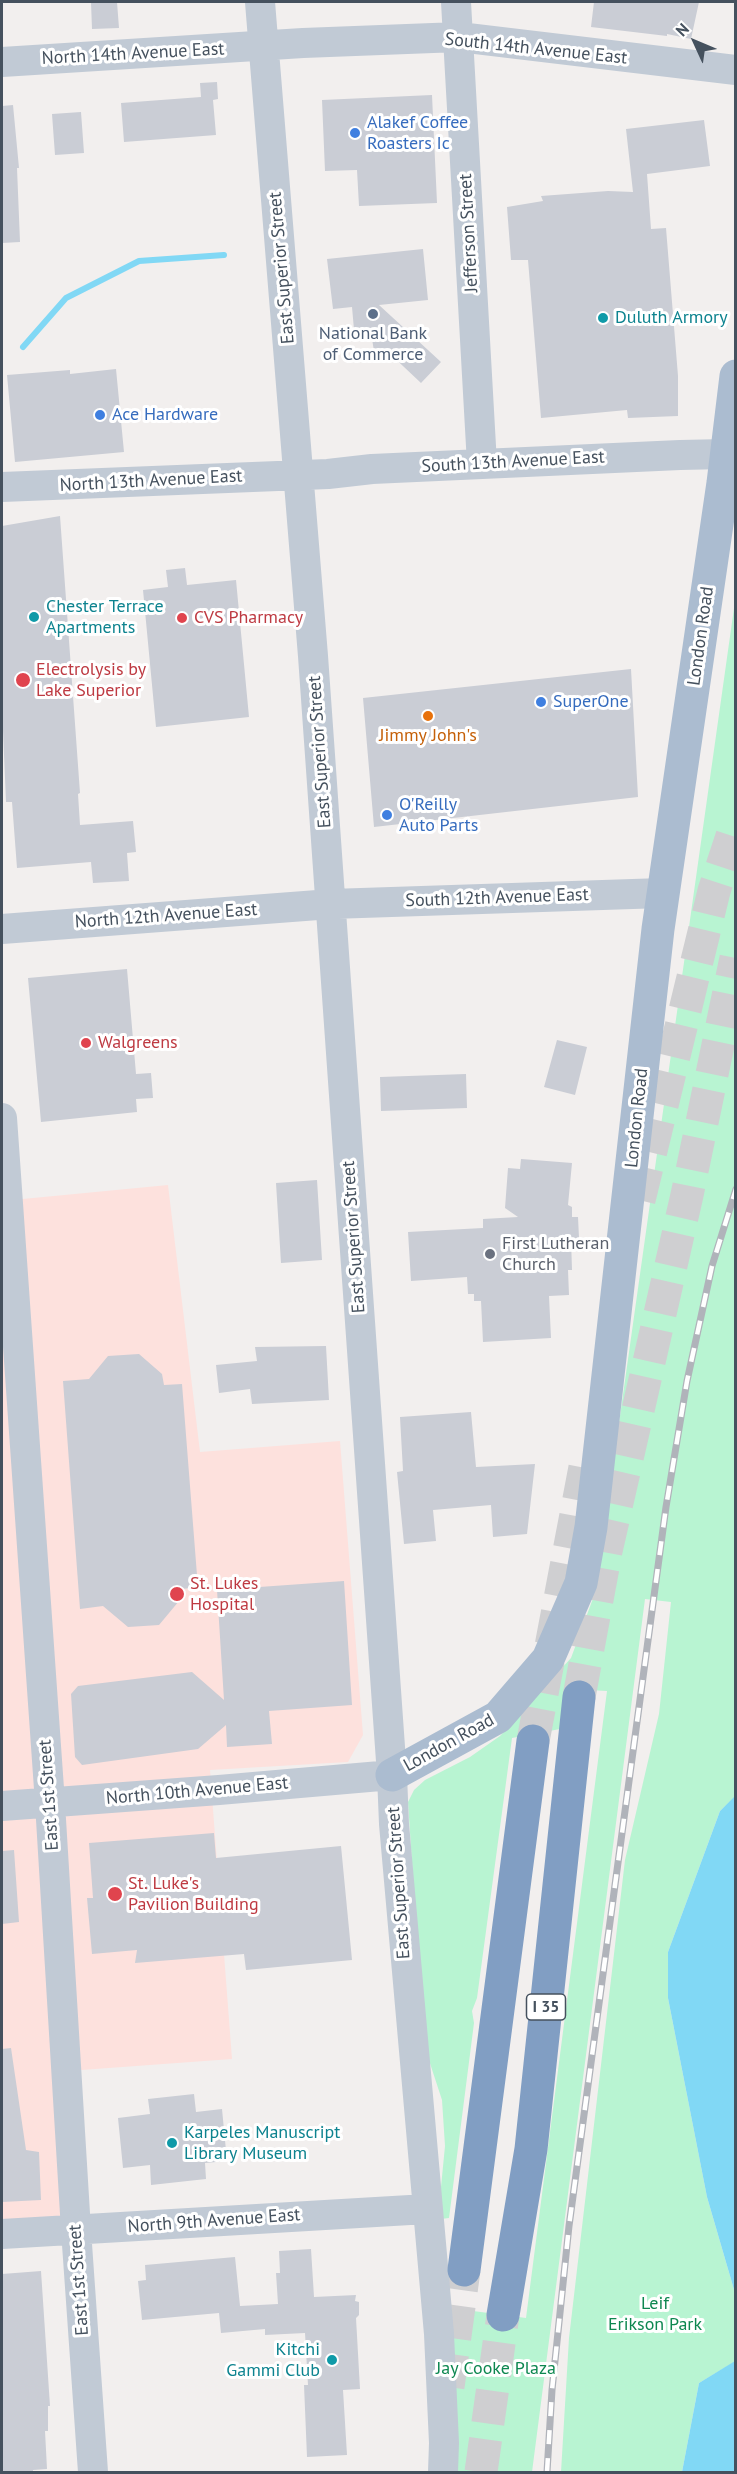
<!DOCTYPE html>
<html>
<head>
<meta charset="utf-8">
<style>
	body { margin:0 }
	#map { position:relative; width:737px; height:2474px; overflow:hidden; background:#f2efee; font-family:"PT Sans",sans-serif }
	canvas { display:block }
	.frame { position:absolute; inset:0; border:3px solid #45515e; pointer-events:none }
	.north { position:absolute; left:665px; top:12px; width:60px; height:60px; -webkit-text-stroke:4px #fff; paint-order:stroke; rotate:314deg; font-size:16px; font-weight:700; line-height:24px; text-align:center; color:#45515e }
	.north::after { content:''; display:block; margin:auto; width:21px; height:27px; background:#45515e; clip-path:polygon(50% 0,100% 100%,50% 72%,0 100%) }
</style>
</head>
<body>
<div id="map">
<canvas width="737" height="2474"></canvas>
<div class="frame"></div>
<div class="north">N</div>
</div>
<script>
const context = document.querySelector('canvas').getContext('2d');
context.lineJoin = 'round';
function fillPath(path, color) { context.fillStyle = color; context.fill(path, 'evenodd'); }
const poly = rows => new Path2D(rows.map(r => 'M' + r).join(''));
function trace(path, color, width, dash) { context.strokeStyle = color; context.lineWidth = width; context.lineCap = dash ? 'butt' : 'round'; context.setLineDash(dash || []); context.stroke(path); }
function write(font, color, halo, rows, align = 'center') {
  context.font = font + ' "PT Sans",sans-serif'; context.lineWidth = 6; context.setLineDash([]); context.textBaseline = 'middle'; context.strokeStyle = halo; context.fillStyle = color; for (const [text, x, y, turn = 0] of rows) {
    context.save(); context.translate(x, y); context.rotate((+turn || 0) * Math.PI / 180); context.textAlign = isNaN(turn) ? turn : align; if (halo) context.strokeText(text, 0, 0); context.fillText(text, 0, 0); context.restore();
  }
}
fillPath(poly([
	[168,1185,200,1452,340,1441,363,1735,348,1762,210,1770,232,2059,54,2072,64,2216,2,2221,2,1201]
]), '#fde1dd');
fillPath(poly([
	[735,601,736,1796,720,1811,668,1952,668,1998,707,2197,735,2293,736,2361,699,2383,682,2472,561,2472,569,2338,625,1860,659,1714,671,1602,645,1599,532,2472,454,2472,443,2307,526,2318,607,1691,568,1689,560,1729,512,1738,477,1998,472,2011,474,2023,449,2218,441,2219,440,2197,445,2146,442,2100,424,2045,408,1802,414,1790,425,1780,470,1757,500,1736,571,1658,595,1593]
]), '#b8f4d2');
fillPath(poly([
	[735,1796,735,2293,707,2197,668,1998,668,1952,720,1811],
	[735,2361,735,2472,682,2472,699,2383]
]), '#81d8f5');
trace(poly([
	[23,347,66,298,139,261,224,255]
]), '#81d8f5', 6);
fillPath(poly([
	[91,2,117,2,119,28,92,29],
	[594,2,699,2,691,39,667,34,667,36,591,27],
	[217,82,218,99,213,100,216,135,124,142,121,103,201,97,200,83],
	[432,95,437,203,359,206,357,170,325,171,322,100],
	[13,105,19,168,17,168,20,242,2,243,2,106],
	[81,112,84,153,55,155,52,114],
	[704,120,710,166,647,174,651,229,666,228,678,376,678,416,628,418,627,410,541,418,528,260,511,260,507,207,543,201,541,196,608,191,633,192,626,129],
	[423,249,428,300,379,305,441,362,421,383,386,350,374,351,372,339,355,341,352,307,333,309,327,259],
	[116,369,124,452,15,462,7,375,70,370,70,374],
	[60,516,80,793,78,794,80,825,133,821,136,852,127,853,129,881,93,883,91,862,17,868,12,802,6,802,2,707,2,526],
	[185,568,187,585,236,580,249,717,156,727,143,590,168,587,166,570],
	[631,669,638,797,374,827,363,698],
	[127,969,136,1074,151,1073,153,1098,136,1099,137,1112,41,1122,28,978],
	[557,1040,587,1047,575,1095,544,1087],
	[466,1074,467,1108,381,1111,380,1077],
	[521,1159,572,1163,568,1205,572,1207,572,1217,578,1217,579,1238,571,1239,572,1270,568,1270,569,1295,549,1296,551,1338,483,1342,481,1301,474,1301,474,1294,468,1294,467,1277,411,1281,408,1232,483,1228,483,1219,518,1217,505,1208,508,1168,520,1169],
	[317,1180,322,1260,281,1263,276,1183],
	[326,1346,329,1400,252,1404,250,1389,219,1393,216,1365,257,1361,255,1347],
	[139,1354,162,1374,164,1385,182,1384,198,1588,176,1589,179,1601,159,1625,128,1627,103,1606,80,1609,63,1381,89,1379,108,1356],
	[471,1412,476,1467,535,1464,527,1534,493,1537,491,1505,433,1510,436,1541,404,1544,397,1472,403,1471,400,1417],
	[344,1581,352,1705,269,1711,272,1744,227,1747,226,1725,198,1749,82,1765,75,1757,71,1694,78,1686,192,1672,224,1700,217,1590],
	[214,1833,216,1858,341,1846,352,1960,246,1970,244,1954,135,1963,137,1950,92,1954,87,1898,93,1898,89,1843],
	[14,1850,19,1922,2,1924,2,1851],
	[11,2048,26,2150,39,2152,41,2200,2,2202,2,2049],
	[194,2094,196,2112,222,2109,227,2161,205,2163,206,2179,151,2185,150,2165,123,2168,118,2118,150,2114,148,2099],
	[311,2249,314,2297,356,2295,355,2301,359,2302,359,2315,356,2318,360,2389,343,2390,347,2455,307,2457,304,2385,308,2385,305,2333,265,2335,265,2329,221,2333,219,2313,142,2320,138,2281,146,2280,145,2265,235,2257,240,2306,278,2304,276,2273,280,2273,279,2251],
	[41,2271,50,2406,48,2406,48,2431,45,2431,47,2469,33,2470,33,2472,2,2472,2,2274]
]), '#cacdd5');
trace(poly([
	[639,1200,714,891,736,824],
	[579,1697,606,1551,687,1195,736,958],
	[533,1741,586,1462],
	[448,2387,464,2270],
	[481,2472,503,2315]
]), '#cfcfd1', 33, [33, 16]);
trace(poly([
	[260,2,313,656,392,1775,394,1824,439,2334,444,2443,443,2472],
	[456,2,482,464],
	[2,62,303,43,459,37,736,70],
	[2,487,328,474,372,469,680,455,726,454],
	[2,929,331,904,663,893],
	[2,1118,50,1803,76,2230,93,2472],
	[2,1806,219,1790,392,1775],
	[2,2234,427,2209]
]), '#c1cad5', 30);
trace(poly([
	[392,1775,498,1717,548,1659,581,1583,591,1527,658,929,723,483,736,376]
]), '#abbcd0', 33);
trace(poly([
	[464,2270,533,1741],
	[503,2315,531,2149,579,1697]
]), '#819ec3', 33);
const rail = poly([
	[547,2472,552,2390,569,2226,666,1507,687,1381,712,1266,736,1189]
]);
trace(rail, '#b0b3ba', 7);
trace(rail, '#fff', 4.5, [14]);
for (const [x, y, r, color] of [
	[355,133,6,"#3f7fe0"],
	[373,314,6,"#5c6f8a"],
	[603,318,6,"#0f9aa8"],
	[100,415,6,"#3f7fe0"],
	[34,617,6,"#0f9aa8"],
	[182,618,6,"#e0444e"],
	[23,680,8,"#e0444e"],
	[541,702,6,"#3f7fe0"],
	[428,716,6,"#e8710a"],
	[387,815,6,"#3f7fe0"],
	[86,1043,6,"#e0444e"],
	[490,1254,6,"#6b7280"],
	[177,1594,8,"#e0444e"],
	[115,1894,8,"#e0444e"],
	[172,2143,6,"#0f9aa8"],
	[332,2360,6,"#0f9aa8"]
]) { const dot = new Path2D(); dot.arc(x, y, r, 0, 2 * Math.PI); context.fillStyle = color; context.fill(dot); trace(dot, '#fff', 2); }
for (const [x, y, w] of [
	[546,2007,39]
]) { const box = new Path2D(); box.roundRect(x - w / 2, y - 13, w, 26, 4.5); context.fillStyle = '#fff'; context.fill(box); trace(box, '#45515e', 1.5); }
write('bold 16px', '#45515e', null, [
	["I 35",546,2007]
]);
write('18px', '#45515e', '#fff', [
	["South 14th Avenue East",536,49,6],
	["North 14th Avenue East",133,54,-3],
	["Jefferson Street",469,233,-93],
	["East Superior Street",282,268,-95],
	["South 13th Avenue East",513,462,-3],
	["North 13th Avenue East",151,481,-3],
	["London Road",701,636,-82],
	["East Superior Street",320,752,-94],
	["South 12th Avenue East",497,898,-2],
	["North 12th Avenue East",166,916,-4],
	["London Road",637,1118,-84],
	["East Superior Street",354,1237,-94],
	["London Road",449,1743,-29],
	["North 10th Avenue East",197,1791,-5],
	["East 1st Street",49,1795,-94],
	["East Superior Street",399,1883,-94],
	["North 9th Avenue East",214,2221,-4],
	["East 1st Street",79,2280,-94]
]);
write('18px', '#366cbe', '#fff', [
	["Alakef Coffee",367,123],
	["Roasters Ic",367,144],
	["Ace Hardware",112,415],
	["SuperOne",553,702],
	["O'Reilly",399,805],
	["Auto Parts",399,826]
], 'left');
write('18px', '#0d838f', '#fff', [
	["Duluth Armory",615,318],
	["Chester Terrace",46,607],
	["Apartments",46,628],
	["Karpeles Manuscript",184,2133],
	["Library Museum",184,2154],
	["Kitchi",320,2350,"right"],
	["Gammi Club",320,2371,"right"]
], 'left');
write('18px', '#4e5e75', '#fff', [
	["National Bank",373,334],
	["of Commerce",373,355]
]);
write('18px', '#be3a42', '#fff', [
	["CVS Pharmacy",194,618],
	["Electrolysis by",36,670],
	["Lake Superior",36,691],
	["Walgreens",98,1043],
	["St. Lukes",190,1584],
	["Hospital",190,1605],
	["St. Luke's",128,1884],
	["Pavilion Building",128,1905]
], 'left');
write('18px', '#c56008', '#fff', [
	["Jimmy John's",428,736]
]);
write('18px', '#5b616d', '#fff', [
	["First Lutheran",502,1244],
	["Church",502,1265]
], 'left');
write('18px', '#0d8750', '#fff', [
	["Leif",655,2304],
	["Erikson Park",655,2325],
	["Jay Cooke Plaza",496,2369]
]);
</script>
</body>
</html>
